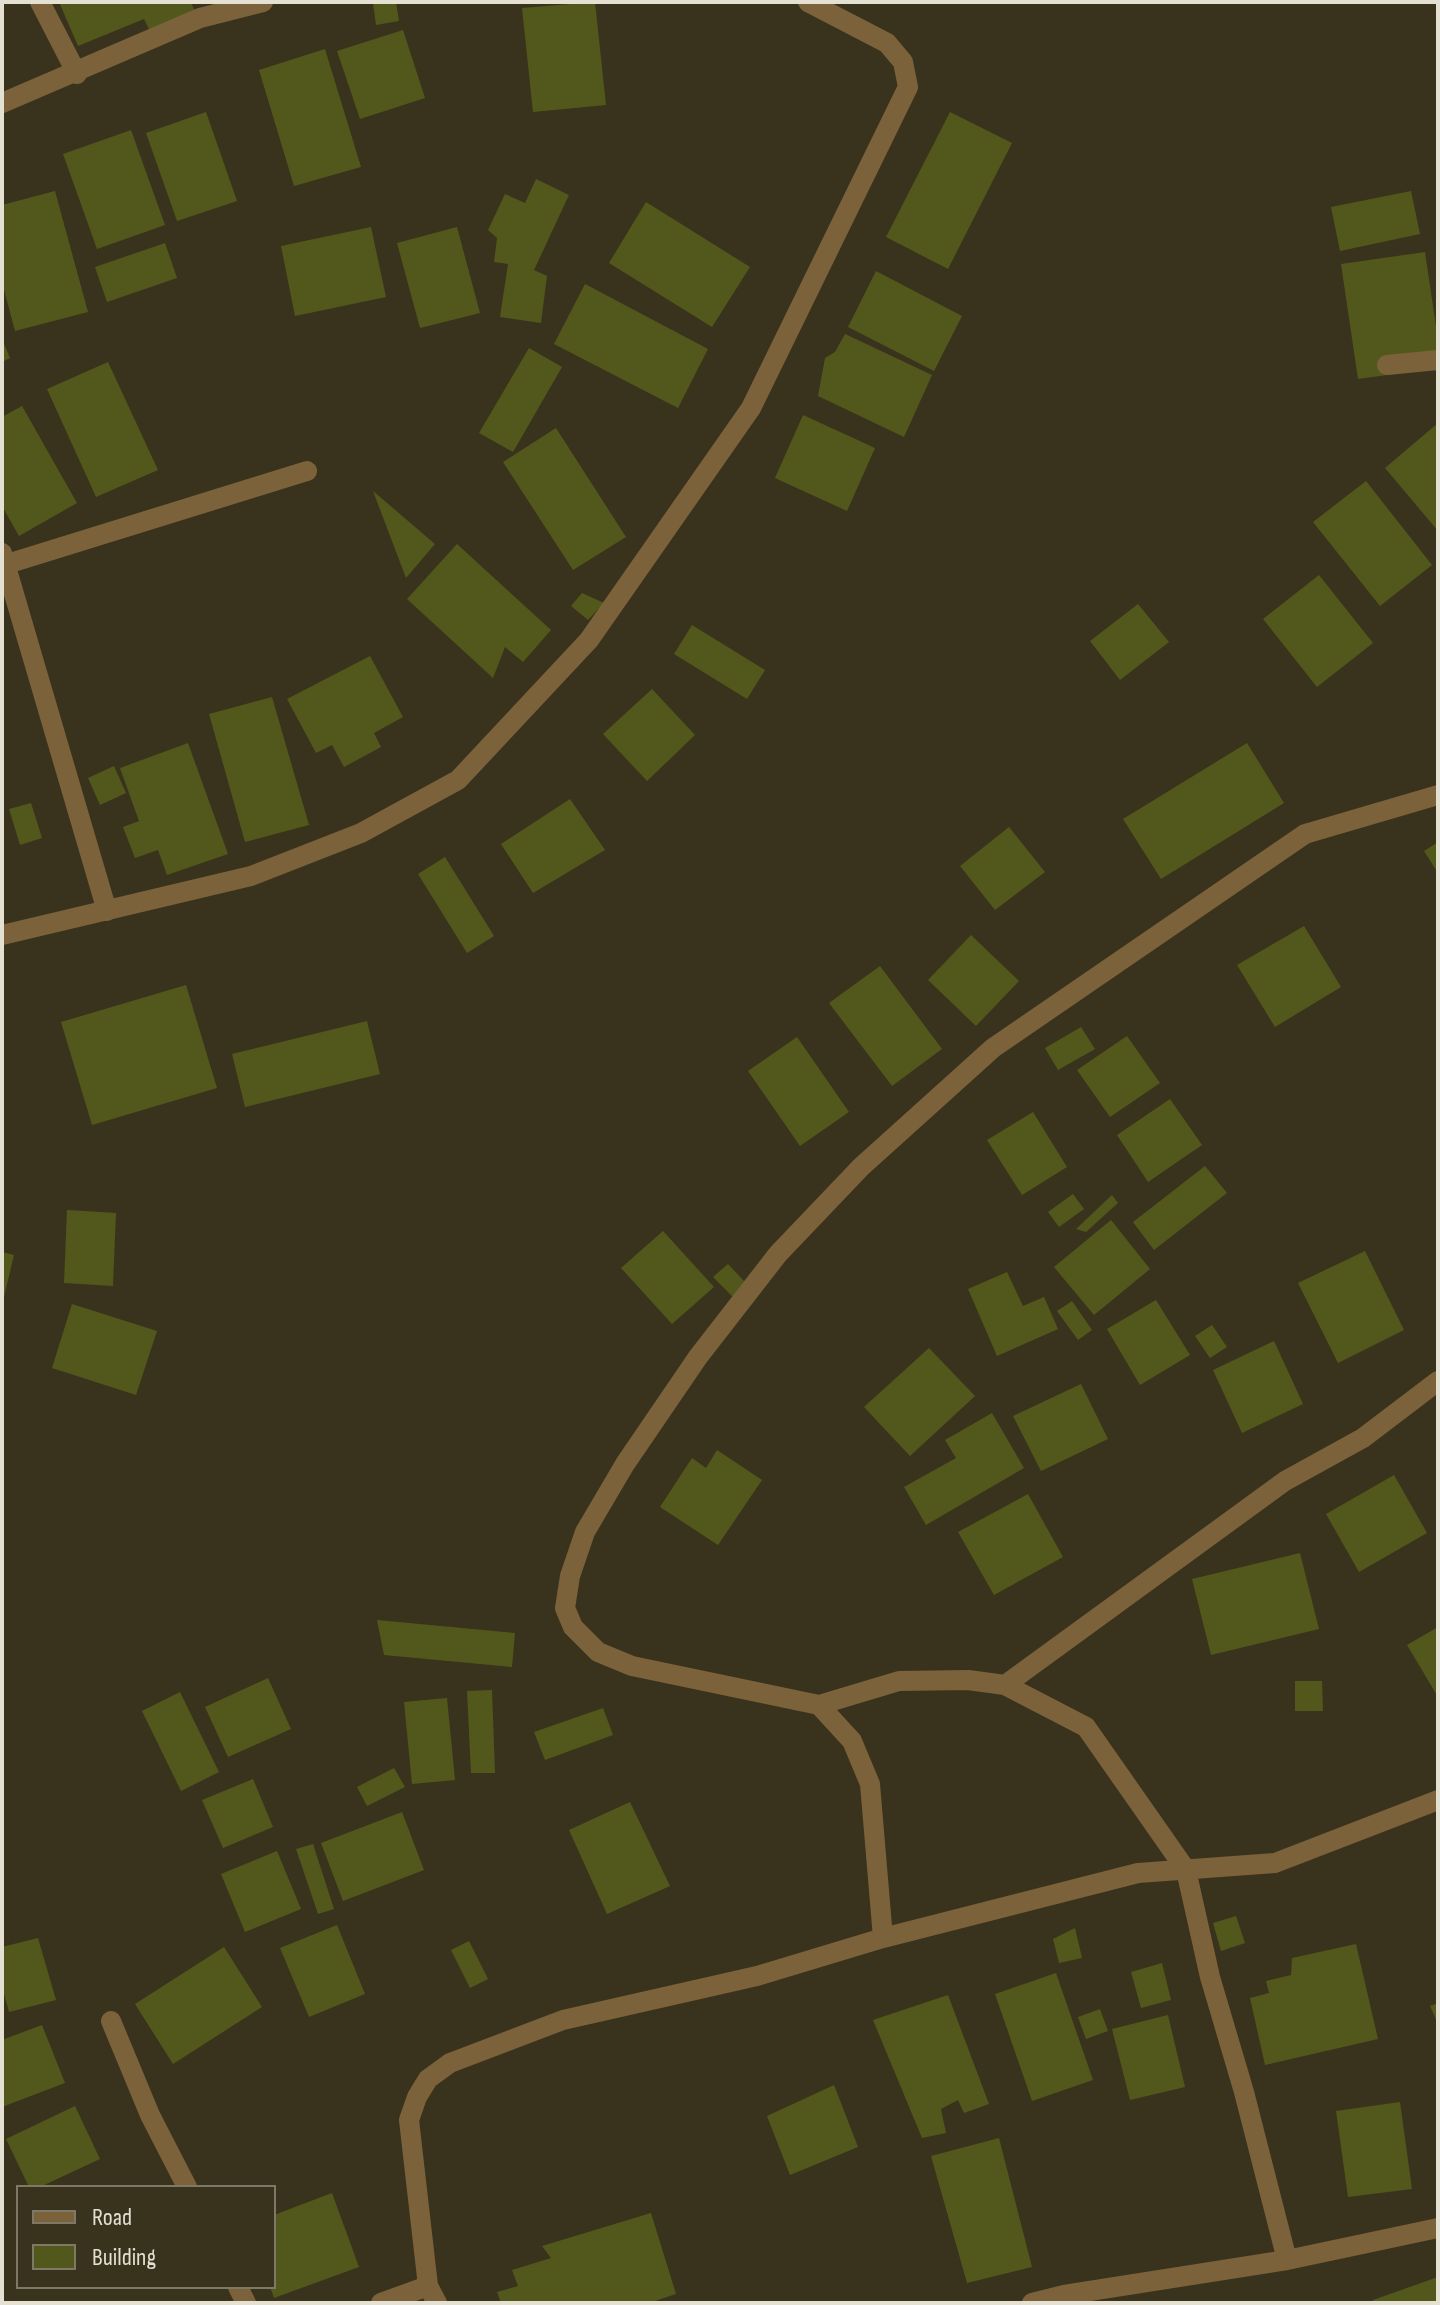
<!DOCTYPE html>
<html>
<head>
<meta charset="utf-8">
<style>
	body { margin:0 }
	#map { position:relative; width:1440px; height:2305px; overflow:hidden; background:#39331d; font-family:"Sofia Sans Condensed",sans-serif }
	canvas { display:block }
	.frame { position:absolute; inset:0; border:4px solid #e4e1d3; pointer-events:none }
	.legend { position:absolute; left:16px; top:2185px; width:260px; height:104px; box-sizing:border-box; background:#39331d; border:2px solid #7d7966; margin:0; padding:10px 14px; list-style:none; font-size:24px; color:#e4e1d3 }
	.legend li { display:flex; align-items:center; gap:16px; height:40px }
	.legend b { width:40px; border:2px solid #7d7966 }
</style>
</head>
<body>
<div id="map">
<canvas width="1440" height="2305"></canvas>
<div class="frame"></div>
<ul class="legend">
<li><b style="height:10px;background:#7c623b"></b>Road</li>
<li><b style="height:22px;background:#52581b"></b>Building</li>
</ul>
</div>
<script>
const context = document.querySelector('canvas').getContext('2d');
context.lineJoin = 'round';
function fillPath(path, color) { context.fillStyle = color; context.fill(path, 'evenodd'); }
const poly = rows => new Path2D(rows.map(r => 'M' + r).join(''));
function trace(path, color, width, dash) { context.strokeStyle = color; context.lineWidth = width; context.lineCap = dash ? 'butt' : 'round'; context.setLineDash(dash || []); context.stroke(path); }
fillPath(poly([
	[59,2,191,2,195,12,150,31,144,19,78,46],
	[396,2,399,21,376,25,373,3],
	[595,2,606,105,533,112,522,8],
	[403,30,425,98,360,119,337,51],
	[325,49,361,167,294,186,259,70],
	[206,112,237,201,177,221,146,133],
	[950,112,1012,143,948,269,886,237],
	[131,130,165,225,97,249,63,154],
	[536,179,569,195,534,270,547,276,541,323,500,317,508,264,494,262,497,238,488,230,505,194,525,203],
	[55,191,88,312,15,331,2,282,2,205],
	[1411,191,1420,234,1340,251,1331,207],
	[646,202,750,267,712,327,609,263],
	[371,227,386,297,295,316,281,246],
	[457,227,480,313,420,328,397,243],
	[165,243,177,278,107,302,95,267],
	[1425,252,1438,340,1438,368,1358,379,1341,264],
	[876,271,962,316,934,371,848,327],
	[585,284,708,349,678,408,554,344],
	[845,334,932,375,904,437,818,396,825,358,835,352],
	[2,339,10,358,2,362],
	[529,348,562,367,513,452,479,433],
	[108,362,158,470,96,497,47,389],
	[22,406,77,503,19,536,2,506,2,417],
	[803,415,875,448,847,511,775,478],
	[1438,423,1438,531,1385,468],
	[556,428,626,537,573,570,503,462],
	[1366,481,1432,565,1380,606,1313,522],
	[373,491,435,544,406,578],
	[457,544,551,630,523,662,505,647,493,678,407,599],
	[1319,575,1373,643,1317,687,1263,619],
	[582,593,604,603,588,620,571,606],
	[1138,604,1169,642,1120,680,1090,641],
	[692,625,765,670,747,699,674,654],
	[370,656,403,717,374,733,381,747,344,767,332,745,316,753,287,699],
	[652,689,695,735,647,781,603,734],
	[272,697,309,825,245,842,209,714],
	[188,743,228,854,167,875,158,850,135,858,123,827,139,821,120,768],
	[1247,743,1284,803,1161,879,1123,819],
	[114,766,126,793,100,805,88,778],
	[570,799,605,850,533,893,501,844],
	[31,803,42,838,20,845,9,809],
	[1009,827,1045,872,995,910,960,866],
	[1438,842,1438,873,1424,851],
	[445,857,494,936,467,953,418,874],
	[1304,926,1341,987,1275,1027,1237,965],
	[971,935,1019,981,976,1026,928,980],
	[880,966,942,1049,892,1086,829,1003],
	[186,985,217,1088,92,1125,61,1022],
	[367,1021,380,1074,245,1107,232,1054],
	[1081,1027,1095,1049,1058,1070,1045,1048],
	[1127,1036,1160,1083,1110,1117,1077,1070],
	[797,1037,849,1112,800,1146,748,1071],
	[1170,1099,1202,1145,1148,1182,1117,1135],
	[1033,1112,1067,1167,1022,1195,987,1140],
	[1205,1166,1227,1193,1154,1250,1133,1222],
	[1073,1194,1084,1209,1059,1227,1048,1212],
	[1112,1195,1118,1203,1086,1232,1076,1229],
	[67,1210,116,1213,113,1286,64,1283],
	[1111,1220,1150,1269,1094,1315,1054,1267],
	[663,1231,714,1287,672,1324,621,1268],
	[1365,1251,1404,1330,1338,1363,1298,1283],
	[2,1252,14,1255,3,1301,2,1301],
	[728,1264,744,1281,733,1297,713,1277],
	[1007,1272,1023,1306,1044,1297,1058,1329,997,1356,968,1289],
	[1156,1300,1190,1355,1140,1385,1107,1329],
	[1072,1301,1092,1330,1078,1340,1057,1311],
	[72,1304,157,1331,136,1395,52,1368],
	[1212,1325,1227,1347,1210,1358,1195,1336],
	[1274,1341,1303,1404,1242,1433,1213,1370],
	[929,1348,975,1396,910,1456,864,1407],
	[1081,1384,1108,1439,1041,1471,1013,1416],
	[992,1413,1024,1468,926,1525,904,1487,956,1458,945,1440],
	[717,1450,762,1480,718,1545,660,1507,692,1458,706,1468],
	[1394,1475,1427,1533,1359,1572,1326,1514],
	[1028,1494,1063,1557,994,1595,958,1532],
	[1300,1553,1319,1629,1211,1655,1192,1579],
	[377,1620,515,1633,512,1667,384,1655],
	[1438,1627,1438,1697,1407,1645],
	[268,1678,291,1729,228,1757,205,1707],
	[1295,1681,1322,1681,1323,1711,1295,1711],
	[492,1690,495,1773,471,1773,467,1691],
	[180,1692,219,1772,181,1791,142,1711],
	[447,1698,455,1780,412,1784,404,1702],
	[603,1708,613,1735,545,1760,534,1732],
	[394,1768,405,1787,367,1806,357,1787],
	[253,1779,273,1827,223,1848,202,1800],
	[630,1802,670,1886,607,1914,569,1830],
	[402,1812,424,1870,343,1901,321,1843],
	[313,1844,334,1909,318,1914,296,1849],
	[277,1851,301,1909,245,1932,221,1874],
	[1236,1916,1245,1943,1221,1951,1213,1923],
	[337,1925,365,1994,309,2017,280,1948],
	[1075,1928,1082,1958,1059,1963,1053,1939],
	[38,1938,56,2000,9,2012,2,1986,2,1947],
	[469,1941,488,1979,470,1988,451,1950],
	[1356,1944,1378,2039,1265,2065,1250,1998,1269,1993,1266,1981,1291,1975,1292,1958],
	[224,1947,262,2007,173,2064,135,2004],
	[1162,1963,1171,2000,1141,2008,1131,1972],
	[1056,1973,1093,2080,1032,2101,995,1994],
	[948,1995,989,2104,964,2113,958,2100,941,2109,946,2133,922,2138,873,2020],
	[1438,2003,1438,2024,1430,2006],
	[1100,2009,1108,2031,1086,2039,1078,2017],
	[1168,2015,1185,2087,1130,2100,1112,2029],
	[42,2025,65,2083,2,2107,2,2040],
	[834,2085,858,2147,790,2175,767,2116],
	[1400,2102,1412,2189,1348,2197,1336,2111],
	[75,2106,100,2159,40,2187,29,2187,6,2139],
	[999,2138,1032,2267,967,2283,931,2156],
	[332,2193,359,2267,274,2298,270,2287,274,2287,274,2215],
	[651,2213,676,2294,649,2303,501,2303,497,2292,518,2286,512,2270,551,2258,542,2246],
	[1438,2277,1438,2303,1374,2303,1373,2300]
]), '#52581b');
trace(poly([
	[40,2,77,74],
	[2,103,200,18,263,2],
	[1387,365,1438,360],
	[2,553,107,911],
	[7,564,307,471],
	[2,935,251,876,361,833,458,780,589,640,751,408,908,87,903,62,887,43,808,2],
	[1005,1685,1285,1481,1363,1438,1438,1381],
	[819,1705,899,1681,968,1680,1005,1685,1086,1727,1186,1870,1210,1977,1244,2092,1287,2260],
	[883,1938,870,1784,852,1741,819,1705,632,1666,598,1652,573,1627,565,1608,570,1576,585,1532,625,1464,698,1357,778,1254,861,1167,993,1048,1305,834,1438,795],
	[111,2021,150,2115,187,2187],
	[238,2287,246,2303],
	[381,2303,428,2286],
	[437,2303,428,2286,409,2120,417,2097,428,2079,450,2063,563,2020,757,1976,883,1938,1138,1873,1275,1863,1438,1800],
	[1032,2303,1064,2295,1287,2260,1438,2228]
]), '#7c623b', 20);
</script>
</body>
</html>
